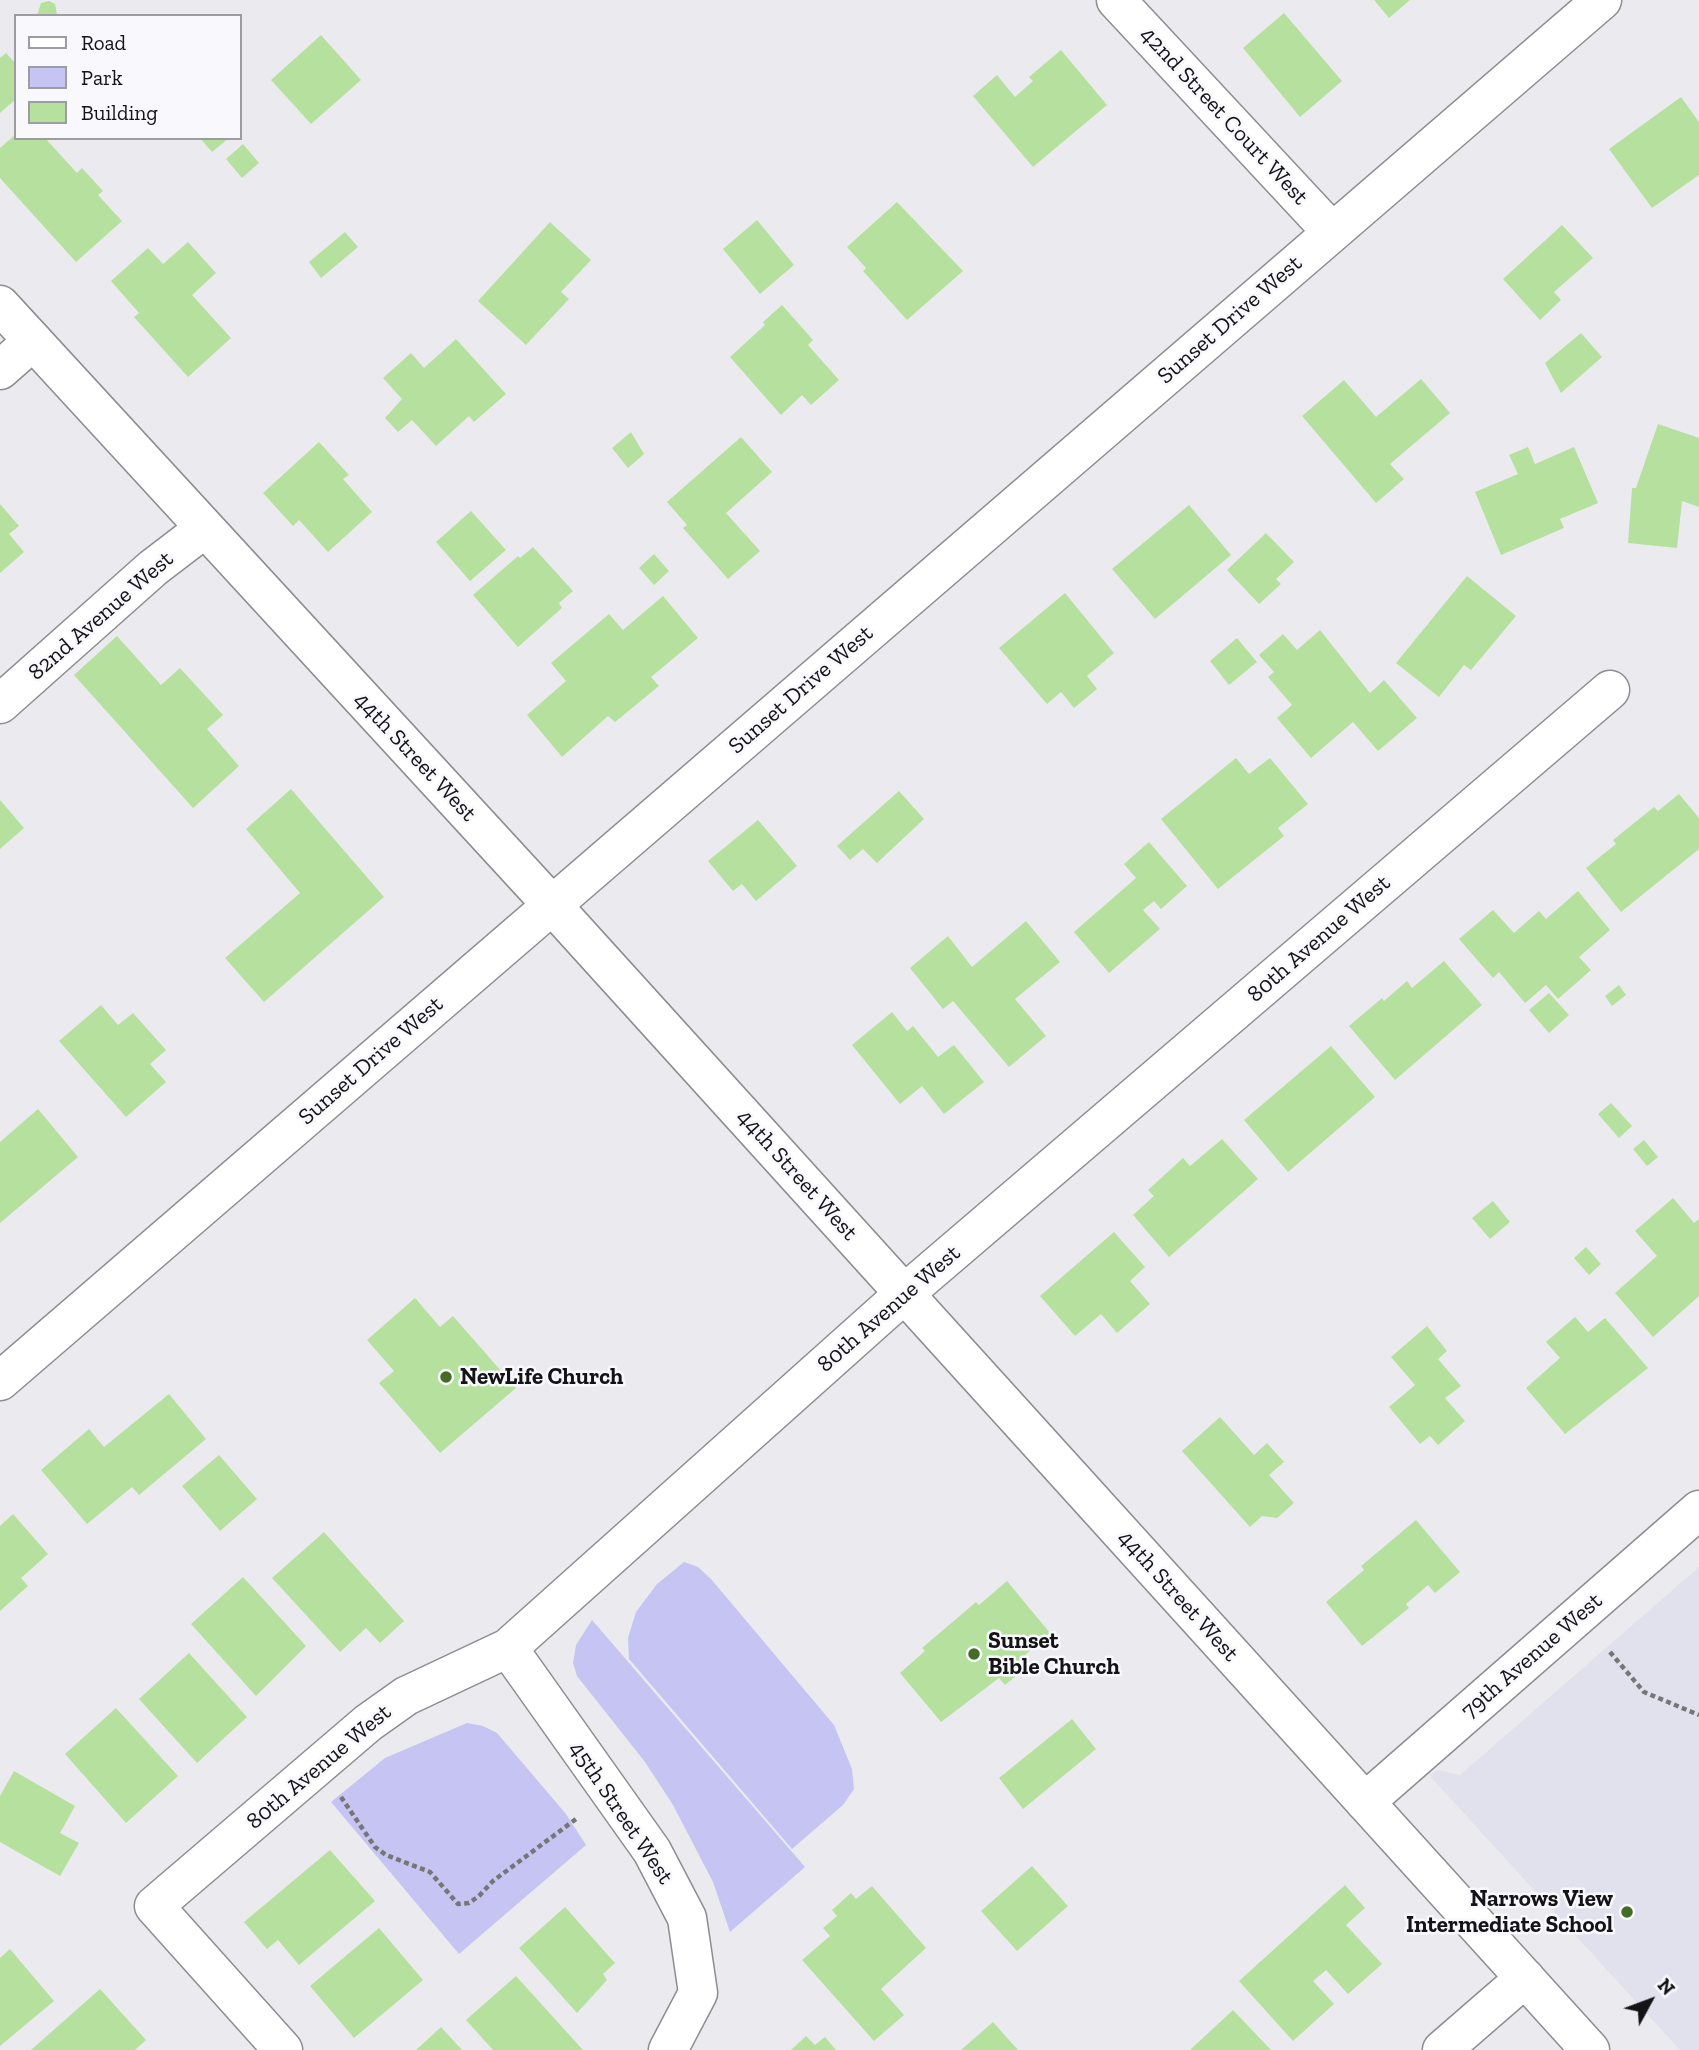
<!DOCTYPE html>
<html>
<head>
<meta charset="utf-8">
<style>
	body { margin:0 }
	#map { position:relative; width:1699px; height:2050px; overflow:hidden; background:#ebebef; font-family:"Zilla Slab",serif }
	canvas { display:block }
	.legend { position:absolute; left:14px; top:14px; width:228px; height:126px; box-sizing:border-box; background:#f8f8fd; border:2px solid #9d9da1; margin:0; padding:9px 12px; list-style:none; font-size:21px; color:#141416 }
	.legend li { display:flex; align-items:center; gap:14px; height:35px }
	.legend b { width:35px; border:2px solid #9d9da1 }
	.north { position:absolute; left:1615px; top:1966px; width:70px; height:70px; -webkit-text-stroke:5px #f8f8fd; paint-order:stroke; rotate:49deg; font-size:19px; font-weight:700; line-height:28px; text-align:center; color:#141416 }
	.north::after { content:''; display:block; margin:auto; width:24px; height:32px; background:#141416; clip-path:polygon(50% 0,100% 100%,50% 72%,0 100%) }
</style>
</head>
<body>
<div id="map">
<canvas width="1699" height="2050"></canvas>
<ul class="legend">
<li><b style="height:9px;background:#fff"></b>Road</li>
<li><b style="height:19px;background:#c5c4f3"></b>Park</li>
<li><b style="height:19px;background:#b6e09d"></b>Building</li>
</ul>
<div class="north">N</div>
</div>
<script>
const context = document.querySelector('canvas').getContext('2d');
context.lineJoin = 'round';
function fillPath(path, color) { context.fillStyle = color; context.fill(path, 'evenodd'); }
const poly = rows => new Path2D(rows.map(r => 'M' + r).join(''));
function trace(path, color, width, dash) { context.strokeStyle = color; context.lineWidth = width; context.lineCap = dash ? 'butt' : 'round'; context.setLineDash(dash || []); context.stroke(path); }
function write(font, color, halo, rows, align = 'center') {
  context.font = font + ' "Zilla Slab",serif'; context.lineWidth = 5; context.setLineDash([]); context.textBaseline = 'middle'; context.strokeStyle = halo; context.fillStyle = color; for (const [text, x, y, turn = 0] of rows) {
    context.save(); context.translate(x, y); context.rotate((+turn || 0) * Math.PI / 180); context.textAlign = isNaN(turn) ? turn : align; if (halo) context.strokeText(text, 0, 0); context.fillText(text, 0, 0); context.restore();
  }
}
fillPath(poly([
	[1699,1567,1699,2050,1680,2050,1429,1775,1438,1770,1460,1775]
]), '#e1e1ed');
fillPath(poly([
	[684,1562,698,1567,711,1579,834,1725,852,1769,854,1789,843,1805,792,1849,629,1659,628,1638,636,1612,657,1584],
	[592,1620,805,1867,730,1932,713,1882,673,1805,645,1762,577,1676,573,1663,576,1645],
	[467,1723,483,1726,497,1733,566,1814,586,1845,459,1954,331,1802,385,1758]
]), '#c5c4f3');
fillPath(poly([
	[1374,0,1410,0,1389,18],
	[49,1,55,4,57,14,37,16,41,3],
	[1284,13,1342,81,1300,117,1243,48],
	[321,35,361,80,311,124,271,80],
	[1061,50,1107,105,1033,167,973,96,997,75,1015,97,1033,81,1029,77],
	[6,53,16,64,16,99,0,113,0,58],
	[1681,97,1699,122,1699,175,1652,208,1609,149],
	[16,134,16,138,45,138,77,173,82,168,103,191,98,195,122,221,76,262,0,178,0,148],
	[200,138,229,138,212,152],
	[243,144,259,163,242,178,226,159],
	[897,202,963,271,907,320,863,271,866,268,847,247],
	[757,220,794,265,760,294,723,249],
	[550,222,591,260,561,292,569,299,526,345,478,301],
	[1562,225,1593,258,1554,292,1561,300,1540,320,1503,279],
	[345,232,358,247,321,278,309,262],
	[188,242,216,273,192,295,231,338,188,377,134,317,139,313,111,281,148,248,163,264],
	[782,305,813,340,808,345,839,380,811,405,802,395,781,415,730,357,765,325,763,322],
	[1581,333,1602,357,1561,393,1545,363],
	[456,339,506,394,474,422,469,416,436,446,412,420,398,432,385,418,402,399,383,378,411,353,424,368],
	[1421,379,1450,413,1390,464,1404,479,1376,503,1302,416,1344,380,1376,417],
	[1658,424,1699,438,1699,507,1682,501,1677,548,1628,543,1632,488,1636,488],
	[631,432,644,454,628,468,612,448],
	[741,437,772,472,726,513,760,551,728,579,683,528,687,525,667,502],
	[319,442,349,475,343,479,372,512,328,552,299,520,293,526,263,493],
	[1528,447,1535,464,1574,447,1598,503,1560,519,1564,528,1501,555,1475,492,1518,474,1509,455],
	[0,504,19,526,9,534,24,552,0,573],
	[1189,505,1231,555,1155,619,1112,569],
	[471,511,506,550,470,581,436,542],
	[1266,533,1294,562,1276,579,1281,584,1259,604,1227,570],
	[533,547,573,591,559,603,562,608,518,647,473,595,518,556,520,558],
	[654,554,669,571,654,585,639,568],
	[1467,576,1516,616,1471,670,1464,665,1439,697,1396,663],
	[1065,593,1114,653,1087,676,1097,689,1074,708,1061,692,1047,704,999,648],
	[663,596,698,638,651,677,659,686,615,722,608,716,562,757,527,715,566,681,551,663,609,614,623,630],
	[1320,630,1370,693,1384,680,1417,718,1378,751,1353,722,1311,758,1277,718,1292,705,1268,677,1274,672,1259,655,1283,634,1297,650],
	[117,636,161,685,180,668,223,715,207,729,239,766,193,808,74,675],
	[1237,638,1257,662,1229,685,1210,661],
	[1236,758,1249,774,1270,758,1308,804,1278,828,1284,836,1218,889,1161,819],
	[291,789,384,897,264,1002,225,958,300,893,246,829],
	[899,791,924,819,877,863,863,849,850,860,837,846],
	[1679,794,1699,818,1699,849,1621,912,1586,868,1616,844,1613,840,1654,807,1658,811],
	[0,800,24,828,0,849],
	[758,820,797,866,756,901,742,884,733,891,708,861],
	[1149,842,1187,886,1161,909,1154,901,1143,910,1160,929,1109,973,1074,932,1136,878,1124,864],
	[1578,891,1610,930,1579,957,1591,970,1558,999,1546,985,1525,1003,1499,972,1493,978,1459,939,1493,910,1514,933,1539,911,1546,919],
	[1026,921,1060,962,1015,999,1046,1036,1009,1067,953,1001,943,1009,910,968,948,936,972,967],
	[1444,961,1482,1005,1395,1080,1349,1026,1382,998,1384,1001,1407,981,1412,988],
	[1619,985,1626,995,1612,1006,1605,996],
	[1549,993,1569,1015,1549,1033,1529,1010],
	[101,1005,118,1025,133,1013,166,1050,150,1064,166,1082,126,1117,59,1041],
	[892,1012,907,1031,913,1026,938,1057,954,1045,984,1082,944,1114,922,1086,900,1104,852,1045],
	[1331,1046,1375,1097,1288,1172,1244,1120],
	[1611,1103,1632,1126,1619,1138,1598,1114],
	[38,1109,78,1157,0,1223,0,1142],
	[1222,1139,1258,1179,1169,1257,1133,1215,1154,1196,1148,1190,1183,1158,1190,1166],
	[1644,1140,1658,1157,1647,1166,1633,1149],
	[1673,1198,1694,1223,1699,1219,1699,1296,1653,1337,1615,1293,1657,1256,1635,1231],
	[1493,1201,1510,1222,1490,1239,1472,1218],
	[1114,1232,1145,1267,1130,1281,1150,1304,1117,1333,1101,1314,1075,1336,1040,1296],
	[1586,1247,1601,1264,1589,1275,1574,1258],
	[415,1298,440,1327,453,1316,516,1388,440,1453,379,1383,394,1371,367,1340],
	[1575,1317,1588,1332,1605,1318,1648,1368,1565,1434,1526,1388,1560,1358,1546,1342],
	[1427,1326,1447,1351,1438,1359,1461,1386,1445,1398,1465,1421,1438,1445,1430,1436,1420,1444,1389,1407,1415,1385,1391,1357],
	[169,1394,206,1439,139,1495,132,1487,87,1524,41,1470,89,1429,104,1447],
	[1220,1417,1254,1455,1267,1443,1284,1462,1269,1475,1294,1503,1277,1518,1262,1516,1250,1527,1182,1451],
	[219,1455,257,1499,220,1531,182,1486],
	[13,1514,48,1554,21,1578,28,1586,0,1611,0,1526],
	[1416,1520,1460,1572,1435,1593,1428,1585,1406,1604,1409,1608,1362,1646,1326,1602,1364,1570,1361,1566],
	[324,1532,404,1621,380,1643,366,1628,340,1652,272,1578],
	[243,1577,306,1646,256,1696,191,1624],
	[1007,1581,1050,1633,1023,1657,1029,1665,1005,1685,999,1678,941,1722,900,1673,925,1651,922,1648,976,1602,979,1605],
	[189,1653,247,1717,197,1763,139,1699],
	[116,1708,178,1776,126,1823,65,1754],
	[1072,1719,1096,1749,1023,1809,999,1778],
	[14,1771,75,1806,60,1833,79,1843,60,1876,0,1842,0,1796],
	[330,1850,375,1901,299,1965,278,1940,267,1949,244,1922],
	[1032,1866,1068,1906,1017,1951,981,1911],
	[1345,1885,1365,1908,1346,1925,1382,1964,1348,1994,1326,1970,1313,1981,1334,2004,1293,2041,1239,1981],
	[872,1886,926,1948,881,1989,904,2015,874,2041,802,1960,830,1936,823,1928,837,1916,832,1910,851,1893,856,1899],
	[565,1907,615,1963,603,1974,607,1980,577,2013,519,1948],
	[379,1928,423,1980,354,2038,310,1986],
	[10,1949,54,2001,0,2046,0,1958],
	[516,1976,583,2050,493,2050,466,2020],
	[100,1989,146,2040,135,2050,31,2050],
	[1233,2010,1271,2050,1190,2050],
	[993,2022,1018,2050,961,2050],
	[441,2027,462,2050,416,2050],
	[806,2036,815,2045,825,2037,836,2050,791,2050]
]), '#b6e09d');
const minor = poly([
	[1116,0,1332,232],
	[0,370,33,341],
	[0,704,153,568,204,529],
	[508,1648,652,1851,687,1918,698,1993,668,2050],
	[1365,1802,1699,1510],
	[283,2050,154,1906,368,1723,406,1696,508,1648,904,1294,1610,690],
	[1442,2050,1525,1978]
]);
const tertiary = poly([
	[0,305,552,905,1590,2050],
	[0,1381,1602,0]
]);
trace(minor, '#8d8d91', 41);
trace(tertiary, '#8d8d91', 41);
trace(poly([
	[1610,1652,1644,1692,1699,1715],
	[341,1797,375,1847,386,1855,430,1872,458,1904,469,1903,479,1896,493,1881,576,1819]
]), '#767678', 4.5, [5, 3.5]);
trace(minor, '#fff', 38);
trace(tertiary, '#fff', 38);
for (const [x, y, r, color] of [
	[446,1377,7,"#436c27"],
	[974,1654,7,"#436c27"],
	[1627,1912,7,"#436c27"]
]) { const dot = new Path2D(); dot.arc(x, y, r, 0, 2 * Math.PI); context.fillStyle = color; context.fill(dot); trace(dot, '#f8f8fd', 2.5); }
write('23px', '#141416', '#f8f8fd', [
	["42nd Street Court West",1224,116,47],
	["Sunset Drive West",1230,320,-41],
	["82nd Avenue West",101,616,-41],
	["Sunset Drive West",801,690,-41],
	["44th Street West",415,757,47],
	["80th Avenue West",1319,939,-41],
	["Sunset Drive West",371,1061,-41],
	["44th Street West",797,1175,48],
	["80th Avenue West",889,1309,-41],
	["44th Street West",1178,1596,48],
	["79th Avenue West",1532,1656,-41],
	["80th Avenue West",319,1767,-40],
	["45th Street West",621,1813,56]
]);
write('bold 23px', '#141416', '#f8f8fd', [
	["NewLife Church",460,1377],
	["Sunset",988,1641],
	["Bible Church",988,1667],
	["Narrows View",1613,1899,"right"],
	["Intermediate School",1613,1925,"right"]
], 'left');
</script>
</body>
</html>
